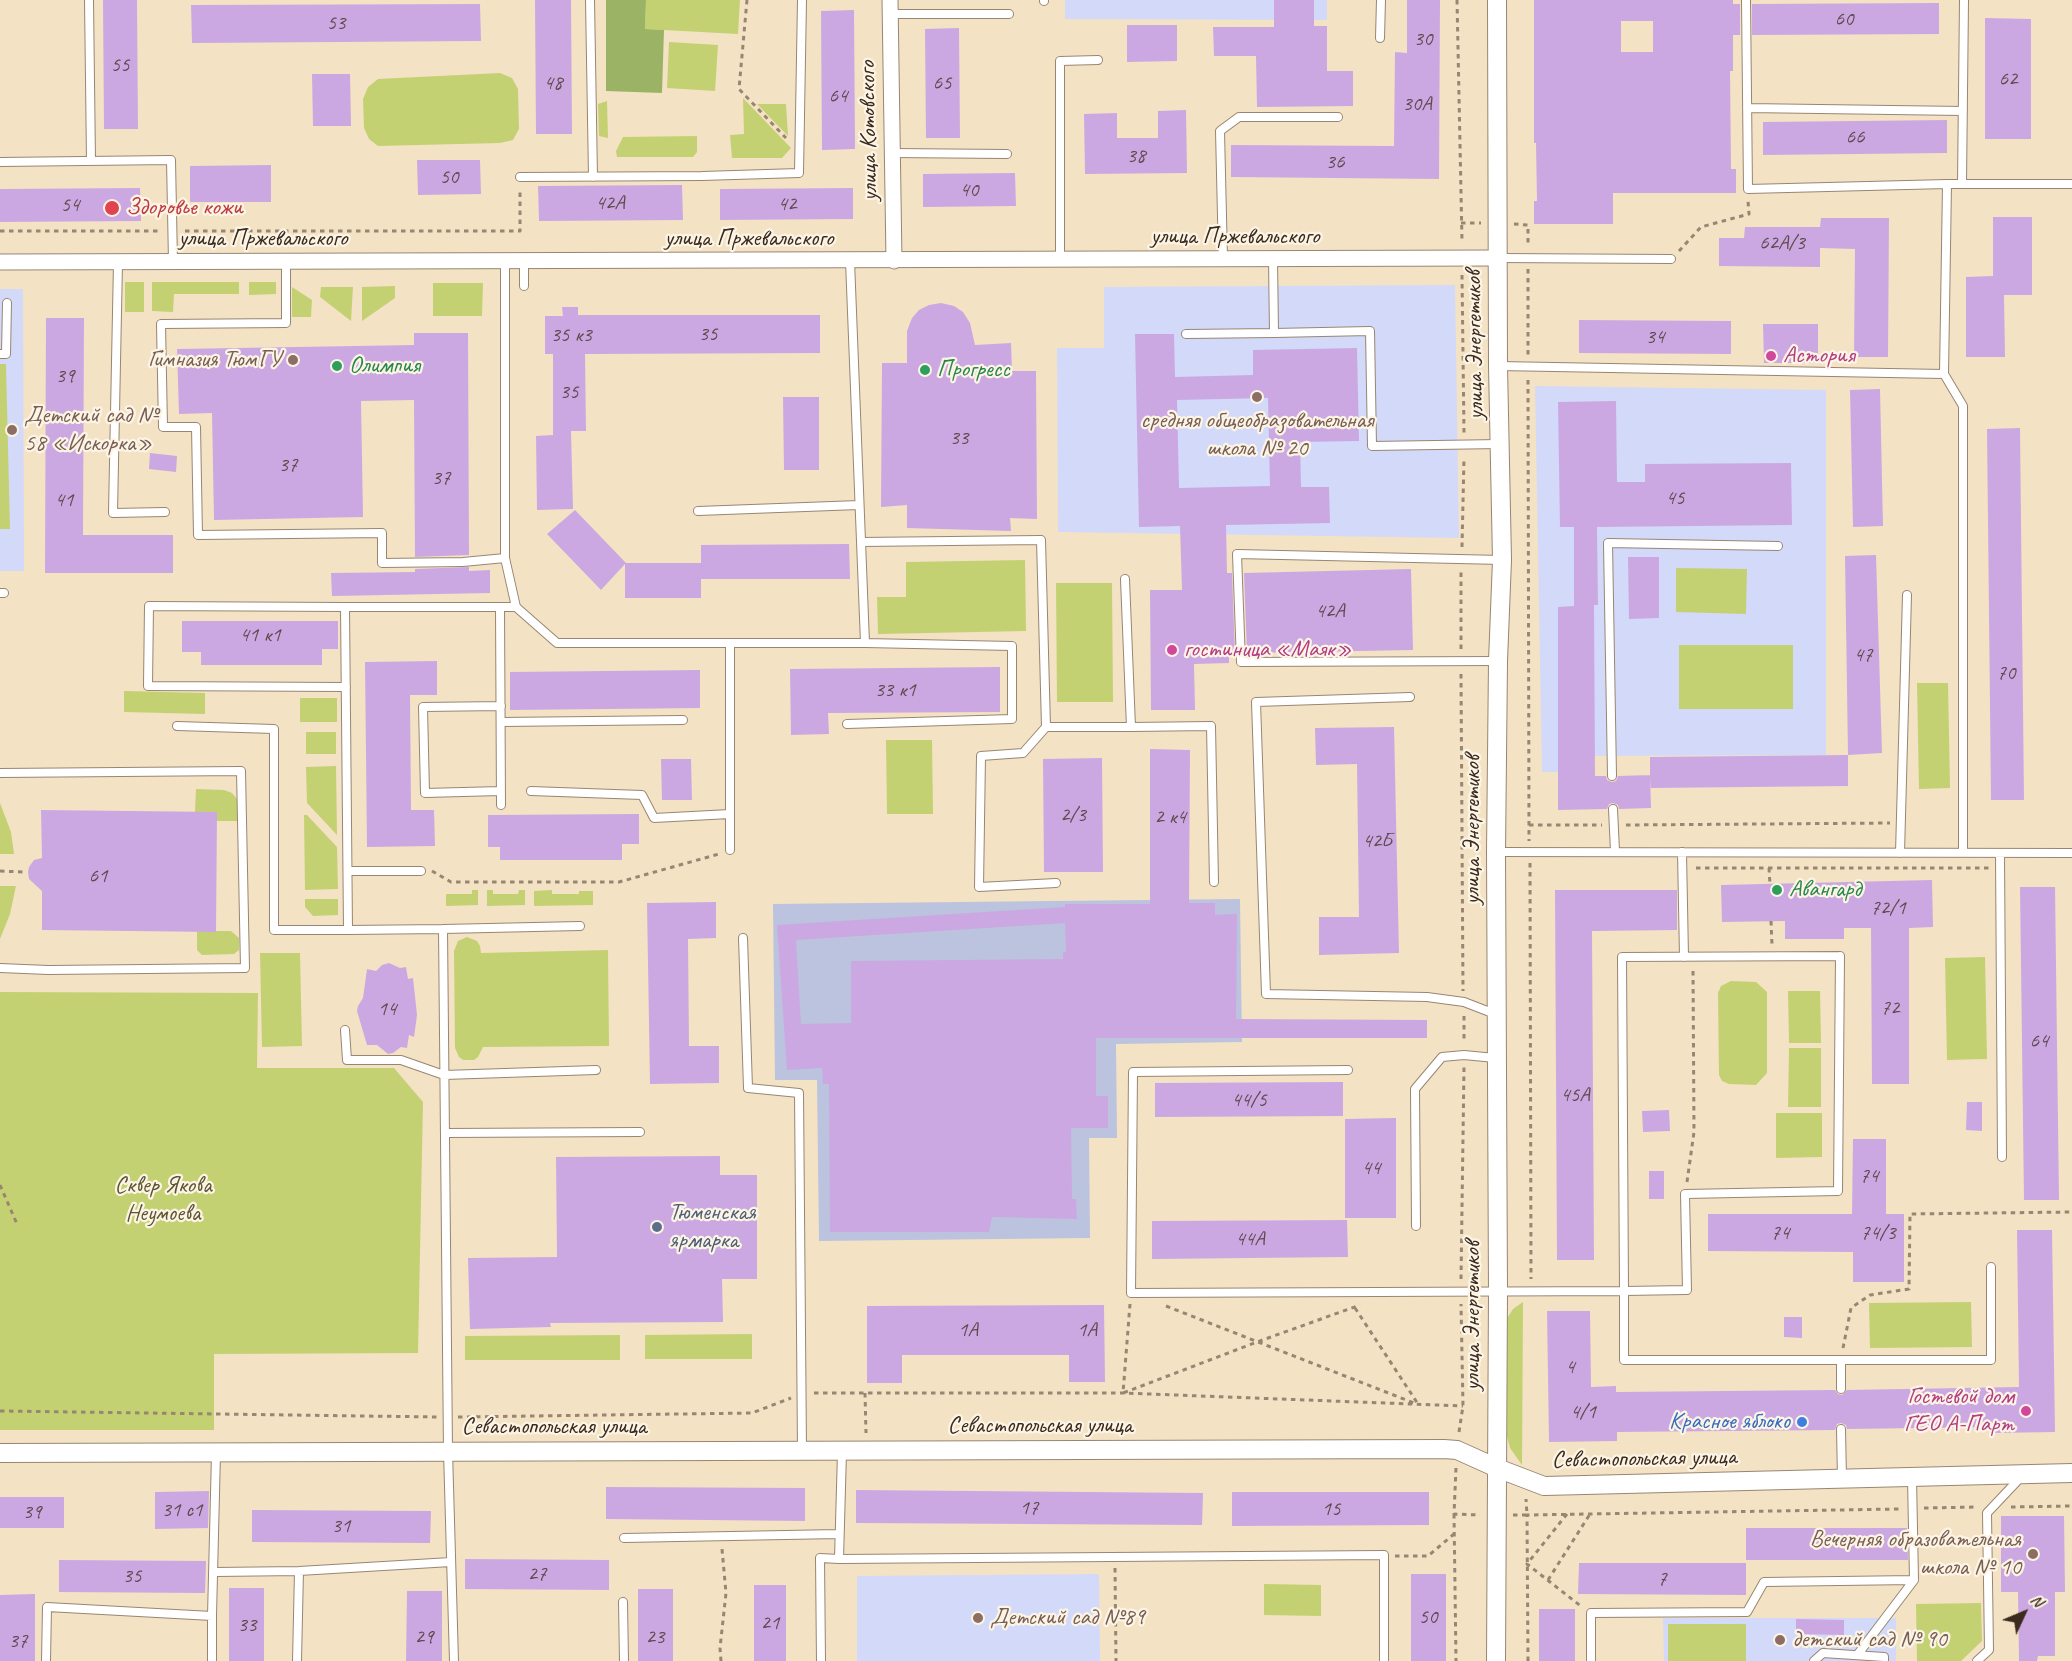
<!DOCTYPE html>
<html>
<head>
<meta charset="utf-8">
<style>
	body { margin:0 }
	#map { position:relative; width:2072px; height:1661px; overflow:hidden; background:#f4e2c5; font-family:Caveat,sans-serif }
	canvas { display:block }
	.north { position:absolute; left:1994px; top:1583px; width:60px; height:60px; -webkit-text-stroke:4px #fcf5e5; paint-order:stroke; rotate:46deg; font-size:16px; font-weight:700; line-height:24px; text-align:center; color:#3b2a1e }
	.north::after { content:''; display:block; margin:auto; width:21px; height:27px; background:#3b2a1e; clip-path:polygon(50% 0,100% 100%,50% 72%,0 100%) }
</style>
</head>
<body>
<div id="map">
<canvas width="2072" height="1661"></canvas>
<div class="north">N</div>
</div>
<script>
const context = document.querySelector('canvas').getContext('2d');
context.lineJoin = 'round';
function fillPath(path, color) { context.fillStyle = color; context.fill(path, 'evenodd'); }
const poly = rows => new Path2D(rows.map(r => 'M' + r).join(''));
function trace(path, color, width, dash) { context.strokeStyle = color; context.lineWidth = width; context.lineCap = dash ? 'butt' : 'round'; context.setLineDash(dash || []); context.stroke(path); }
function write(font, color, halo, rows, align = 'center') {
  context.font = font + ' Caveat,sans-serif'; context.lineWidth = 4.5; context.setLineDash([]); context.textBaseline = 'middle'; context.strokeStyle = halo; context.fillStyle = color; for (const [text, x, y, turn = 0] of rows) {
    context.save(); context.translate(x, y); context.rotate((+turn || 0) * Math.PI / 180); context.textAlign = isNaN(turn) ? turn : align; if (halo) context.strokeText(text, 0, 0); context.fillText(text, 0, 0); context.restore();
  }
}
fillPath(poly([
	[1065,0,1327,0,1327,20,1065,19],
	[1455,285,1459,538,1058,532,1057,348,1104,348,1104,287],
	[0,289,23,289,24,571,0,571],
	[1535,386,1826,390,1826,755,1558,756,1558,772,1542,772],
	[1099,1574,1100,1661,857,1661,857,1576],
	[1663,1618,1896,1618,1896,1661,1664,1661]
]), '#d3d9f9');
fillPath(poly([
	[1240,899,1242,1042,1116,1044,1117,1138,1089,1138,1090,1238,819,1241,817,1080,775,1080,773,904]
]), '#bcc3de');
fillPath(poly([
	[646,0,740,0,738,34,645,29],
	[669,42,718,45,715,91,667,88],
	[500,73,512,78,518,89,519,129,513,140,500,143,378,146,369,139,364,128,363,99,368,87,378,79],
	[743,98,791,148,782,158,732,158,730,135,744,134],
	[607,101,608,138,599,136,598,104],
	[757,104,786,104,788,136],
	[697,136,697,152,693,157,617,157,616,151,623,137],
	[125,282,144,282,144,312,125,312],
	[152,282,239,282,239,294,174,294,173,312,152,311],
	[249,282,276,282,276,294,249,295],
	[433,283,483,283,482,316,433,316],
	[395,286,395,298,362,321,362,287],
	[292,287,312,300,311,317,292,317],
	[321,287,353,287,351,321,320,297],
	[0,364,6,364,10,529,0,529],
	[1025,560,1026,631,878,634,877,597,906,597,906,562],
	[1676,568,1747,569,1746,614,1676,612],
	[1056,583,1112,583,1113,702,1057,702],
	[1679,645,1793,645,1793,709,1679,709],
	[1917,683,1948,683,1950,788,1919,789],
	[124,691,205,693,205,714,124,712],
	[300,698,337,698,337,722,300,722],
	[306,732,336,732,336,754,306,754],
	[886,740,932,740,933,814,887,814],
	[336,766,337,835,307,803,306,767],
	[196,789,224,790,232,793,237,799,237,821,217,821,195,812],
	[0,803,11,832,14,854,0,854],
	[304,815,307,815,337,847,338,889,305,890],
	[0,886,16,886,10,914,0,939],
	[472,890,478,890,478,905,446,906,446,894,472,894],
	[487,890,493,890,493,894,518,894,519,890,525,890,525,905,487,906],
	[552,890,552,894,579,894,579,891,593,891,593,905,534,906,534,891],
	[305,899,338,899,338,915,313,916,305,907],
	[197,931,231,931,239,938,239,950,234,954,202,955,197,950],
	[467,937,477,941,480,946,481,953,608,950,609,1046,483,1047,478,1057,474,1060,463,1060,459,1057,455,1048,454,951,458,941],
	[260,953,300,953,302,1046,262,1047],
	[1985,957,1987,1059,1947,1060,1945,958],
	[1731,981,1756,982,1767,992,1767,1073,1756,1085,1729,1084,1722,1081,1719,1075,1718,993,1721,986],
	[1788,991,1820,991,1821,1043,1789,1043],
	[0,992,258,993,257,1068,394,1068,423,1102,418,1353,214,1354,214,1430,0,1430],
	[1789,1048,1821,1048,1821,1107,1788,1107],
	[1776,1113,1822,1113,1822,1157,1776,1158],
	[1523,1302,1522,1465,1510,1448,1505,1428,1506,1320,1513,1309],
	[1971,1302,1972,1347,1870,1348,1869,1303],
	[752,1334,752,1359,645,1359,645,1335],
	[620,1335,620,1360,465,1360,465,1336],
	[1264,1584,1321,1585,1321,1616,1264,1615],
	[1981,1603,1982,1641,1961,1661,1917,1661,1916,1604],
	[1746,1624,1746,1661,1668,1661,1668,1624]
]), '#c4d172');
fillPath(poly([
	[606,0,646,0,645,29,664,30,662,93,606,91]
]), '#9bb364');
fillPath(poly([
	[103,0,137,0,138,129,104,129],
	[535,0,571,0,572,134,536,134],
	[1274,0,1314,0,1314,26,1327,26,1327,71,1353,71,1353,106,1257,107,1256,56,1214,56,1213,27,1274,27],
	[1407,0,1440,0,1439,179,1231,177,1231,145,1394,146,1395,52,1407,53],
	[1534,0,1733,0,1733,4,1740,4,1740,35,1733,35,1733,71,1730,71,1731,169,1736,169,1736,193,1613,193,1613,224,1534,224,1534,201,1537,201,1536,143,1534,143],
	[1621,21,1653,21,1653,52,1621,52],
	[1939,3,1939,34,1752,35,1752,4],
	[480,4,481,41,192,43,191,5],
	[854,10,855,149,822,150,821,11],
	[1985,18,2031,19,2031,139,1985,139],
	[1127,25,1177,25,1177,61,1127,62],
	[959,28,960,138,926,138,925,29],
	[312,74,350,74,351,126,313,126],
	[1186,110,1187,173,1085,174,1084,114,1117,113,1117,138,1158,138,1158,111],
	[1947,120,1947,153,1763,155,1763,122],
	[417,160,480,160,481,194,418,195],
	[271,165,271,202,190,202,190,166],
	[1015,173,1016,206,923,207,923,174],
	[682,185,683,220,539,221,538,186],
	[140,188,141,221,0,222,0,189],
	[853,188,853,219,720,220,720,189],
	[1993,217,2032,217,2032,295,2004,295,2005,357,1966,357,1966,277,1993,276],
	[1821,218,1889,218,1888,357,1854,357,1855,249,1820,248,1820,267,1719,266,1719,238,1744,238,1745,227,1820,227],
	[941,303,954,306,963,312,970,323,975,345,1011,343,1012,371,1036,371,1037,519,1010,518,1011,531,907,528,907,505,881,507,882,363,907,363,907,331,912,318,919,310,929,305],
	[562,307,578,307,578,315,820,315,820,353,585,354,586,431,571,431,573,509,537,510,536,436,553,435,553,354,545,354,545,316,563,316],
	[46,318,84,318,83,535,173,535,173,573,45,573],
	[1579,320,1731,321,1731,354,1579,353],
	[1763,324,1818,324,1818,363,1764,363],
	[414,333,468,333,469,555,415,557,414,400,361,401,363,517,214,520,212,413,179,414,177,349,414,345],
	[1135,334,1174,334,1175,377,1253,375,1253,350,1357,348,1359,441,1300,442,1301,487,1329,487,1330,523,1226,525,1227,573,1232,573,1235,653,1229,653,1229,663,1194,664,1195,710,1151,710,1150,590,1182,590,1180,526,1139,527],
	[1268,398,1270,486,1179,488,1177,400],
	[1880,389,1883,526,1853,527,1850,390],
	[783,397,819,397,819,470,784,470],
	[1616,401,1617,482,1645,482,1645,464,1791,463,1792,525,1597,527,1598,605,1594,605,1595,776,1606,776,1607,780,1612,782,1616,781,1618,776,1650,775,1651,808,1619,809,1618,805,1613,803,1609,804,1607,809,1558,810,1558,607,1574,606,1574,527,1560,527,1558,402],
	[2020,428,2024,800,1991,800,1987,429],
	[150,453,177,456,176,472,149,469],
	[575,510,626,563,701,563,701,545,849,544,850,579,701,579,701,598,625,598,625,564,601,590,547,534],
	[1876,555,1882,753,1848,755,1845,556],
	[1628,557,1659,557,1659,618,1629,619],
	[469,567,469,571,490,570,490,593,332,596,331,573,415,572,415,569],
	[1411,569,1413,650,1247,653,1244,573],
	[182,621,338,621,338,649,322,649,322,665,201,665,201,652,182,652],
	[437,661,437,695,410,695,411,810,434,810,435,846,367,847,365,662],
	[1000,667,1000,712,828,713,829,734,791,735,790,669],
	[700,670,700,708,510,710,510,672],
	[1394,727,1399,953,1319,955,1319,917,1359,917,1357,764,1316,765,1315,728],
	[1150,749,1190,750,1189,903,1215,903,1215,915,1237,914,1236,1019,1427,1020,1427,1038,1096,1038,1096,1096,1108,1096,1108,1128,1071,1128,1072,1199,1076,1199,1077,1219,992,1217,989,1232,830,1232,829,1084,823,1084,822,1068,787,1070,777,925,1065,907,1065,904,1150,904],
	[1065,923,1066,952,1063,952,1063,959,851,961,851,1023,801,1024,796,940],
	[1848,755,1848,786,1650,788,1650,757],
	[1102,758,1103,872,1044,872,1043,759],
	[661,759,691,759,692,800,662,800],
	[41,810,217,812,216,932,42,930,42,891,29,879,28,872,29,867,34,860,42,858],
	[639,814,639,844,622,844,622,860,500,860,500,847,488,847,488,815],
	[1932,880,1933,927,1909,928,1909,1084,1872,1084,1871,928,1844,928,1844,939,1785,939,1785,921,1722,922,1721,885],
	[2020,887,2055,887,2059,1200,2024,1200],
	[1555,890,1677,890,1677,930,1592,931,1594,1260,1557,1260],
	[716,902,716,938,688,939,689,1046,719,1046,719,1083,650,1084,647,903],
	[389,963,400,968,406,967,408,979,413,978,417,1015,414,1037,409,1035,407,1048,401,1047,393,1053,388,1054,377,1045,367,1045,357,1011,358,1006,363,998,367,969,376,971,382,965],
	[1343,1082,1343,1116,1155,1117,1155,1083],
	[1967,1102,1982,1102,1982,1131,1966,1130],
	[1669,1110,1670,1131,1643,1132,1642,1111],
	[1396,1118,1396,1218,1345,1218,1345,1119],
	[1853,1139,1886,1139,1886,1214,1904,1214,1904,1282,1853,1282,1853,1252,1708,1251,1708,1214,1852,1214],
	[720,1156,720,1175,757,1175,757,1279,722,1279,723,1322,550,1323,551,1327,470,1329,468,1258,557,1257,556,1157],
	[1649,1171,1664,1171,1664,1199,1649,1199],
	[1347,1220,1348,1257,1152,1259,1152,1221],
	[2017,1230,2052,1230,2055,1432,1992,1433,1992,1427,1847,1429,1846,1425,1841,1423,1837,1424,1835,1430,1617,1432,1617,1441,1549,1442,1547,1311,1590,1311,1591,1387,1616,1386,1616,1392,1835,1390,1838,1394,1842,1395,1847,1390,2019,1387],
	[1104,1305,1105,1382,1069,1382,1069,1355,902,1355,902,1383,867,1383,867,1306],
	[1784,1317,1802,1317,1802,1338,1784,1337],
	[606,1487,805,1488,805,1521,606,1519],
	[856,1490,1203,1493,1202,1525,856,1523],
	[209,1491,208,1528,155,1529,155,1492],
	[1232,1492,1429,1492,1429,1525,1232,1526],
	[0,1497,64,1497,64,1528,0,1528],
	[252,1510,431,1511,430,1543,252,1542],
	[2001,1516,2064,1516,2065,1592,2055,1592,2055,1656,2038,1656,2037,1661,2019,1661,2018,1592,2001,1592],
	[1746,1528,1907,1528,1908,1560,1746,1560],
	[465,1559,609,1560,609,1590,465,1589],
	[59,1560,206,1561,205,1593,59,1592],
	[1579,1563,1746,1563,1746,1595,1578,1594],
	[1411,1574,1446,1574,1446,1661,1411,1661],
	[754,1585,786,1585,786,1661,754,1661],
	[229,1588,264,1588,264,1661,229,1661],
	[638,1589,673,1589,673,1661,638,1661],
	[407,1591,442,1591,442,1661,406,1661],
	[35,1594,35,1661,0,1661,0,1595],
	[1539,1609,1575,1609,1575,1661,1539,1661],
	[1796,1619,1844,1620,1844,1635,1796,1634]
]), '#cba8e2');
const service = poly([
	[89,0,91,161],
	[590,0,593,177],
	[1044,0,1044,1],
	[1746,0,1748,189,1947,184,2072,184],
	[890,14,1009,14],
	[1380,38,1381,0],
	[1747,108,1963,111],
	[892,153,1007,154],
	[0,162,171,160,173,262],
	[520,177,702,176,799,173,802,0],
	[1947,184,1944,374,1963,406,1963,853],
	[1962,184,1964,0],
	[1498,258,1671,259],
	[1223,259,1220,131,1239,117,1338,117],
	[1273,259,1274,333,1370,331,1372,446,1500,444],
	[1060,260,1060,61,1098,60],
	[850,261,865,643],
	[118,262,113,513,165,512],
	[286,262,286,323,161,324,163,427,196,427,198,535,382,533,382,563,463,562,505,558],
	[524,286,524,262],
	[1186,334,1274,333],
	[0,354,6,354,7,303],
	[1498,366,1944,374],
	[698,511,859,505],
	[861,542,1041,540,1046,727,1131,727,1125,579],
	[0,593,4,593],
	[345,607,149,606,148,686,346,687],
	[500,607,501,805],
	[516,607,557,643,865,643,1012,646,1012,719,847,724],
	[730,644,730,850],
	[1497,661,1241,662,1237,554,1502,560],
	[1410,697,1256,702,1266,994,1427,997,1464,1002,1495,1014],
	[501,706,423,707,425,793,501,791],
	[501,722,683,720],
	[177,726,274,729,274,930,348,930],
	[1046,727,1023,753,981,756,979,887,1056,883],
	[1131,727,1211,726,1214,882],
	[0,773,241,771,245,968,48,970,0,968],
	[1612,776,1608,543,1778,546],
	[531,791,642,795,654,818,730,814],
	[1613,809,1615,851],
	[1496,852,2072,853],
	[1682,852,1684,957],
	[1900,853,1907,595],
	[2000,853,2002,1157],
	[348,871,421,871],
	[443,929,580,926],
	[743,938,748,1088,799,1093,802,1450],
	[1840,956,1838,1191,1685,1194,1687,1290,1624,1291,1622,957,1840,956],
	[345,1030,347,1060,401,1060,444,1075,596,1070],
	[1348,1070,1133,1072,1131,1293,1624,1291,1624,1360,1991,1360,1991,1267],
	[445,1133,640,1132],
	[1416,1226,1415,1089,1442,1057,1464,1055,1495,1058],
	[1841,1360,1841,1389],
	[1841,1429,1842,1479],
	[842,1452,839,1559,1384,1555,1384,1661],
	[624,1538,839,1534],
	[215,1572,299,1571,451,1562],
	[623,1602,624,1661],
	[1858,1654,1914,1580],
	[46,1661,47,1607,212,1616,216,1453],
	[212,1661,212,1616],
	[297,1661,299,1571],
	[454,1661,448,1451,443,929,348,930,345,607,516,607,505,558,505,262],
	[821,1661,820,1558,839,1559],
	[1591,1661,1591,1613,1747,1612,1764,1582,1914,1580,1912,1478],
	[1814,1661,1823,1653,1884,1657,1884,1661],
	[1977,1661,1989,1650,1987,1513,2021,1477]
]);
const minor = poly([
	[890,0,894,261],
	[0,262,1498,258]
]);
const tertiary = poly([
	[0,1453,1444,1449,1457,1450,1497,1468,1544,1486,2072,1473],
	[1496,1661,1498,1292,1496,852,1498,661,1502,560,1498,366,1497,0]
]);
trace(service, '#988672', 10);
trace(minor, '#988672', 17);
trace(tertiary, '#988672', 20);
trace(poly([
	[747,0,739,89,786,138],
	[1457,0,1462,241],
	[1461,223,1481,223],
	[1514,224,1528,225,1528,247],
	[0,231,160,231],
	[185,231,520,231,520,189],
	[1679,251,1701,227,1749,214,1748,201],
	[1528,269,1528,355],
	[1462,275,1464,433],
	[1528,380,1529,841],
	[1462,547,1464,458],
	[1461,649,1461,572],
	[1461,674,1463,991],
	[1529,825,1602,825],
	[1626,825,1890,823],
	[1530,863,1531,1279],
	[1696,868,1989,868],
	[1769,868,1770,885],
	[0,871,23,872],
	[432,871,451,882,619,882,719,854],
	[1771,921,1772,945],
	[1464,1016,1464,1042],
	[1687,1182,1694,1132,1693,967],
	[0,1185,17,1224],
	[1461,1279,1464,1067],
	[1130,1304,1123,1393,1257,1342,1360,1305],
	[1166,1306,1414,1403],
	[1355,1308,1418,1404],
	[1843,1348,1851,1308,1870,1295,1909,1289,1910,1214,2072,1212],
	[814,1393,1123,1393,1463,1406],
	[865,1393,866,1433],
	[0,1411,437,1417],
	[458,1417,752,1413,791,1398],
	[1459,1432,1463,1406,1461,1304],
	[1456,1468,1454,1514,1480,1515],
	[2011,1507,2072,1506],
	[1924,1508,1977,1507],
	[1454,1514,1456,1661],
	[1567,1514,1527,1564,1582,1607],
	[1513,1515,1527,1515,1526,1499],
	[1395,1556,1428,1556,1454,1534],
	[1115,1568,1116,1661],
	[1548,1580,1590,1514],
	[721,1661,720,1648,726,1593,722,1549],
	[1528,1661,1527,1515,1899,1509]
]), '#988672', 3, [4.5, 4.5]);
trace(service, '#fff', 8);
trace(minor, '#fff', 15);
trace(tertiary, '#fff', 18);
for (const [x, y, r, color] of [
	[112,208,8,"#e0444e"],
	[1771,356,6,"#d1479c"],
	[293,360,6,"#8d6e63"],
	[337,366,6,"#2e9e5b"],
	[925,370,6,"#2e9e5b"],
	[1257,397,6,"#8d6e63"],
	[12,430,6,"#8d6e63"],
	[1172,650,6,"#d1479c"],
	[1777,890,6,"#2e9e5b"],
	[657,1227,6,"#5c6f8a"],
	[2026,1411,6,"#d1479c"],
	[1802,1422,6,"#3f7fe0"],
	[2033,1554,6,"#8d6e63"],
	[978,1618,6,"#8d6e63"],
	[1780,1640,6,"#8d6e63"]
]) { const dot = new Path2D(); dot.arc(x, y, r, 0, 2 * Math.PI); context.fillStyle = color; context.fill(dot); trace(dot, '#fcf5e5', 2); }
write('21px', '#5f4a4f', null, [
	["60",1844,19],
	["53",336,23],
	["30",1423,39],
	["55",120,65],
	["62",2008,79],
	["48",553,83],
	["65",942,83],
	["64",838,96],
	["30А",1417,104],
	["66",1855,137],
	["38",1136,156],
	["36",1335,162],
	["50",449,177],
	["40",969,190],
	["42А",610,203],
	["42",787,204],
	["54",70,205],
	["62А/3",1782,243],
	["35",708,334],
	["35 к3",571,335],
	["34",1655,337],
	["39",65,376],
	["35",569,392],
	["33",959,438],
	["37",288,465],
	["37",441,478],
	["45",1675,498],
	["41",64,500],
	["42А",1330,611],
	["41 к1",260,635],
	["47",1863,655],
	["70",2006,673],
	["33 к1",895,690],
	["2/3",1073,815],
	["2 к4",1170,817],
	["42Б",1377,841],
	["61",98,876],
	["72/1",1888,908],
	["72",1890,1008],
	["14",387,1009],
	["64",2039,1041],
	["45А",1575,1095],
	["44/5",1249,1100],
	["44",1371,1168],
	["74",1869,1176],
	["74",1780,1233],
	["74/3",1878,1233],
	["44А",1250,1239],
	["1А",968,1330],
	["1А",1087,1330],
	["4",1570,1367],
	["4/1",1583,1412],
	["17",1029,1508],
	["15",1331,1509],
	["31 с1",182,1510],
	["39",32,1512],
	["31",341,1526],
	["27",537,1574],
	["35",132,1576],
	["7",1662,1579],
	["50",1428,1617],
	["21",770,1623],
	["33",247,1625],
	["29",424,1637],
	["23",655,1637],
	["37",18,1641]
]);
write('24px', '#3b2a1e', '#fcf5e5', [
	["улица Котовского",869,131,-91],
	["улица Пржевальского",1235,237],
	["улица Пржевальского",263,239],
	["улица Пржевальского",749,239],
	["улица Энергетиков",1475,345,-91],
	["улица Энергетиков",1473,830,-90],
	["улица Энергетиков",1473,1316,-90],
	["Севастопольская улица",1040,1426],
	["Севастопольская улица",554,1427],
	["Севастопольская улица",1644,1459,-1]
]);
write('24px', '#be3a42', '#fcf5e5', [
	["Здоровье кожи",126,208]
], 'left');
write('24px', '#b23c85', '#fcf5e5', [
	["Астория",1783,356],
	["гостиница «Маяк»",1184,650],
	["Гостевой дом",2014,1397,"right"],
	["ГЕО А-Парт",2014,1425,"right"]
], 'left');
write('24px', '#785e54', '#fcf5e5', [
	["Гимназия ТюмГУ",281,360,"right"],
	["Детский сад №",24,416],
	["58 «Искорка»",24,444],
	["средняя общеобразовательная",1257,421,"center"],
	["школа № 20",1257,449,"center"],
	["Вечерняя образовательная",2021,1540,"right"],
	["школа № 10",2021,1568,"right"],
	["Детский сад №89",990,1618],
	["детский сад № 90",1792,1640]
], 'left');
write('24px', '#27864d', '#fcf5e5', [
	["Олимпия",349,366],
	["Прогресс",937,370],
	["Авангард",1789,890]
], 'left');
write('24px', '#5d5433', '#fcf5e5', [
	["Сквер Якова",163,1186],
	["Неумоева",163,1214]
]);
write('24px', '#4e5e75', '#fcf5e5', [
	["Тюменская",669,1213],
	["ярмарка",669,1241]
], 'left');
write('24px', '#366cbe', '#fcf5e5', [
	["Красное яблоко",1790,1422]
], 'right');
</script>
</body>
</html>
